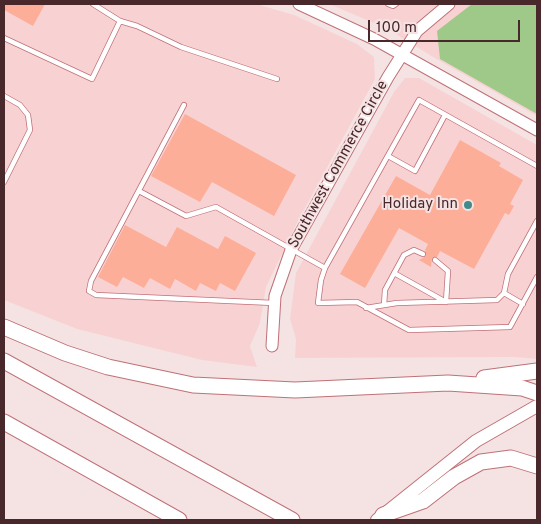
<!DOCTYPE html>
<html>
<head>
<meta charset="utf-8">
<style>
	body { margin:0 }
	#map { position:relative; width:541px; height:524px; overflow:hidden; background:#f5e3e3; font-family:Overpass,sans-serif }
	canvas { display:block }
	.frame { position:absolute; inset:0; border:5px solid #49282b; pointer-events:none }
	.scale { position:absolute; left:368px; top:20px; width:152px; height:22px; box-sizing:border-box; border:2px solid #49282b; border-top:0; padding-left:6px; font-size:15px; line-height:18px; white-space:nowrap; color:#49282b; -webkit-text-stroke:4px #f5e3e3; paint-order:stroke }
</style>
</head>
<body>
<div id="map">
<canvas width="541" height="524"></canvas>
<div class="frame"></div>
<div class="scale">100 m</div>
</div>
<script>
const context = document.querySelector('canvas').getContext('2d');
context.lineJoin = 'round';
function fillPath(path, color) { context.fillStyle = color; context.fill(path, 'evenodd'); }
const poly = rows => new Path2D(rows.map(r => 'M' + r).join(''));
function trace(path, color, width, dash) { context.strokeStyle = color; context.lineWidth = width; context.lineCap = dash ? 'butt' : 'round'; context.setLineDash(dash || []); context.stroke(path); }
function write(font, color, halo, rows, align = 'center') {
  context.font = font + ' Overpass,sans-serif'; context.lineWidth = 4; context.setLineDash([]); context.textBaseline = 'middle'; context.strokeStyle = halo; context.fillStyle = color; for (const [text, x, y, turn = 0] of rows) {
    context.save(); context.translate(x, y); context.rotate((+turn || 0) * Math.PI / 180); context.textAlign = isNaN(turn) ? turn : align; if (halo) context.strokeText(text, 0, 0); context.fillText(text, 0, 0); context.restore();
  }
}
fillPath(poly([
	[4,4,256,4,294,15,357,44,374,57,375,79,298,221,266,287,260,323,250,346,257,367,202,360,77,329,4,300],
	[329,4,537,4,537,116,433,57,386,28],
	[405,78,419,78,537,145,537,359,514,357,295,358,296,339,290,319,296,273,394,92]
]), '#f8d2d3');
fillPath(poly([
	[472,4,537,4,537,114,440,59,437,31]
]), '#9fc989');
fillPath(poly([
	[4,4,45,4,33,26,4,10],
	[185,114,296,175,274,216,212,182,200,202,151,176],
	[460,140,501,163,499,166,523,180,510,204,514,206,509,215,505,213,474,269,440,251,437,257,432,258,431,267,419,260,426,256,425,250,428,244,399,228,365,288,340,274,396,176,430,195],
	[125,225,166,247,177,227,218,249,225,236,256,253,235,291,220,283,216,291,200,283,196,291,175,279,170,289,150,278,144,288,123,277,117,287,98,277]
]), '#fdae99');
const lane = poly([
	[388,4,393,6,396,4],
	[120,21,137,26,181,47,277,79],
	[4,38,92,79,120,21,93,4],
	[4,96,20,105,28,115,30,130,4,182],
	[184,105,91,281,89,291,96,295,274,303],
	[388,156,415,171,445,115],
	[537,166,419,100,325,268,321,280,318,303,357,302,409,330,510,327,537,277],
	[139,191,186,216,216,207,325,268],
	[394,273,446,302,448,271,435,260],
	[504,293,523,304],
	[384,305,385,290,404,255,414,250,423,254],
	[366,308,397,303,497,300,504,293,508,274,537,221]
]);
const secondary = poly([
	[299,4,374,39,537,130],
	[272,346,275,296,291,250,388,77,417,31,449,4]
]);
const primary = poly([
	[377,520,476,441,537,406]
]);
const highway = poly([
	[4,327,65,353,108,367,193,385,295,390,448,383,522,388,537,393],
	[4,361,292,520],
	[484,378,537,371],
	[4,422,179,520],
	[383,515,423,501,454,477,481,462,511,458,537,466]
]);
trace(lane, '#bf7177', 6);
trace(secondary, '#bf7177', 13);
trace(primary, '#bf7177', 14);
trace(highway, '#bf7177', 17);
trace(lane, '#fff', 4.5);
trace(secondary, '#fff', 11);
trace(primary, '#fff', 12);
trace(highway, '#fff', 15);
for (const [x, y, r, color] of [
	[468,205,5,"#438b8b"]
]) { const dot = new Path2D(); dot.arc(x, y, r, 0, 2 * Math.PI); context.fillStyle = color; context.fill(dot); trace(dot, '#f5e3e3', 2); }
write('15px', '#49282b', '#f5e3e3', [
	["Southwest Commerce Circle",339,165,-61]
]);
write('15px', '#49282b', '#f5e3e3', [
	["Holiday Inn",458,205]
], 'right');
</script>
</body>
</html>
